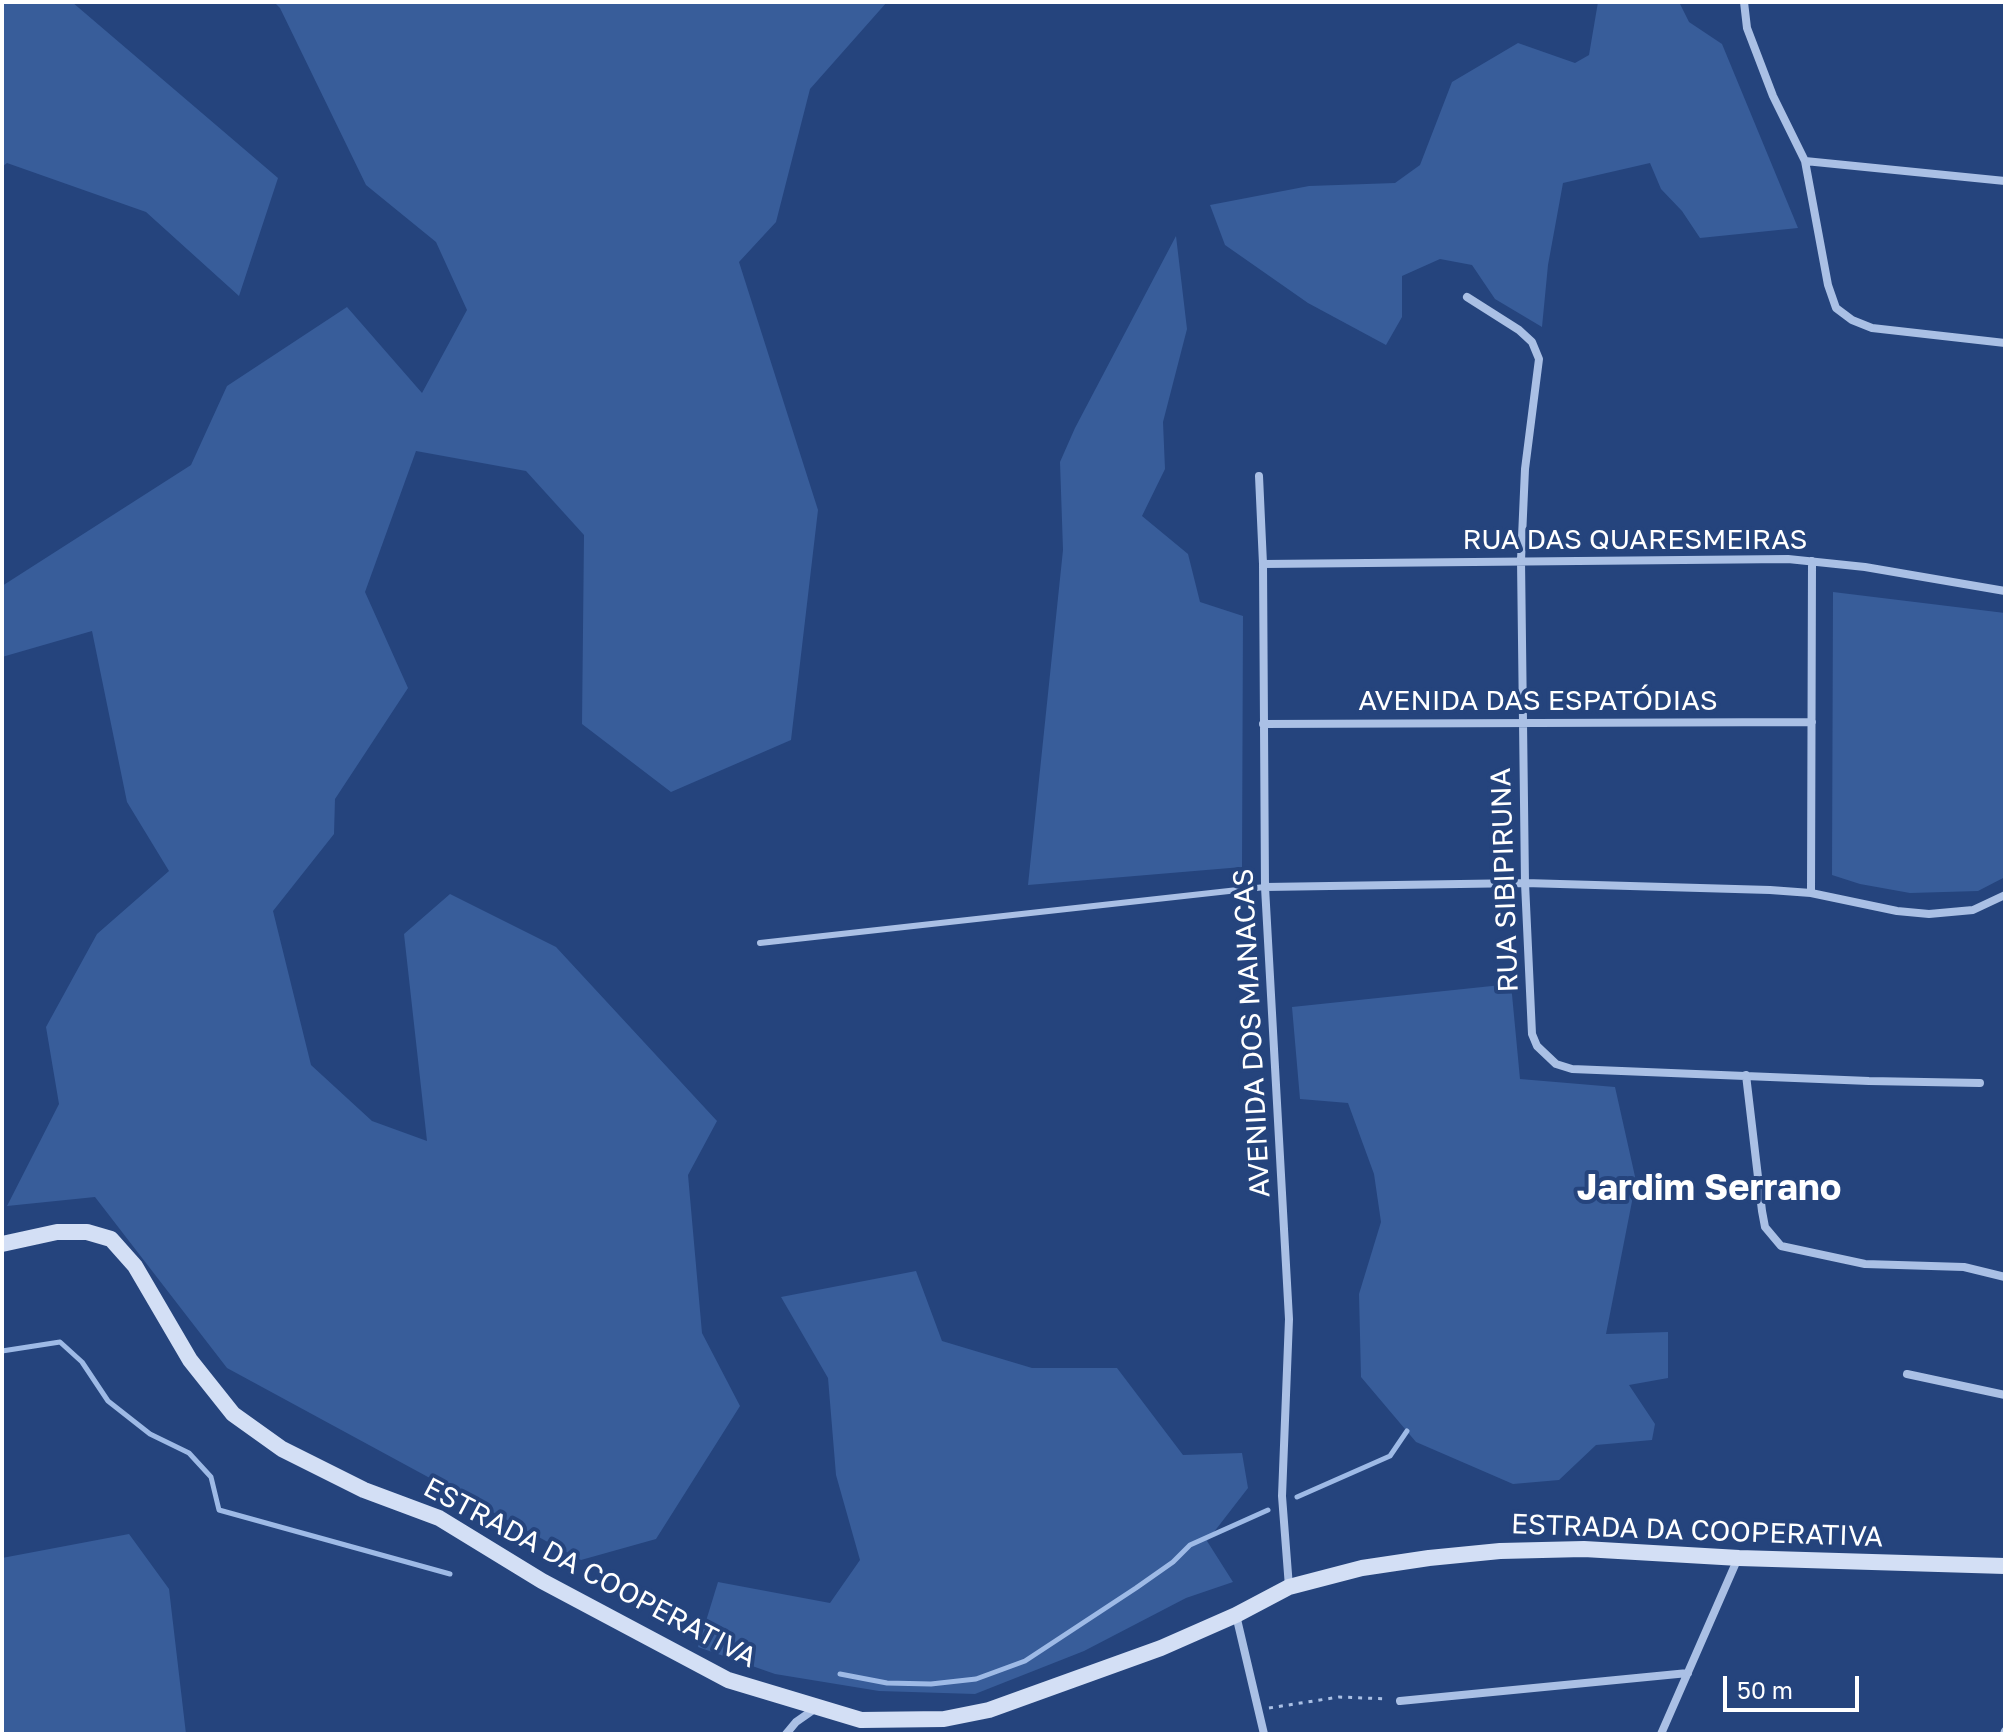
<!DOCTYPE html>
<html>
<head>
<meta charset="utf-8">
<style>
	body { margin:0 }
	#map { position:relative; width:2007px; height:1736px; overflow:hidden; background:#25447d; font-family:"Golos Text",sans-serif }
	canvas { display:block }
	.frame { position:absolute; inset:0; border:4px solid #fff; pointer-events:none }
	.scale { position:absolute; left:1723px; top:1676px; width:136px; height:36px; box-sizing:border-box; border:4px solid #fff; border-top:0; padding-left:10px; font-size:24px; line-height:28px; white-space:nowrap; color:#fff; -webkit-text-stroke:6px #25447d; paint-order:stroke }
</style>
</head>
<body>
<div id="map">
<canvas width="2007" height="1736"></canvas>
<div class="frame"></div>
<div class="scale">50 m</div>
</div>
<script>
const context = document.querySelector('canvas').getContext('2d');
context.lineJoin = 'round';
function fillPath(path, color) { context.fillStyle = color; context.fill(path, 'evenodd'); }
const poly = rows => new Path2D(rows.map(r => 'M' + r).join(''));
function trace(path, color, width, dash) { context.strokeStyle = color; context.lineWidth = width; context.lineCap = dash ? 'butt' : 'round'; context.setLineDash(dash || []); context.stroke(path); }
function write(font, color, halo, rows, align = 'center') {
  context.font = font + ' "Golos Text",sans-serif'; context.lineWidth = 8; context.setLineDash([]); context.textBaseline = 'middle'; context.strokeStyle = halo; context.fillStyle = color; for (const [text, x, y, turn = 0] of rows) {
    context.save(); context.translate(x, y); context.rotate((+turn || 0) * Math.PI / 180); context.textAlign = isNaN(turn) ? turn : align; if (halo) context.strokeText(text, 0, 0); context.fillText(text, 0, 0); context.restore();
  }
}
fillPath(poly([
	[2,2,72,2,278,178,239,296,146,212,7,163,2,167],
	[274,2,887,2,810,89,776,222,739,262,818,510,791,740,671,792,582,724,584,535,526,471,416,451,365,592,408,688,335,799,334,834,273,911,311,1065,372,1121,427,1141,404,934,450,894,556,947,717,1121,688,1175,702,1333,740,1406,656,1539,581,1560,227,1368,95,1197,7,1206,59,1104,46,1027,97,934,169,871,127,802,92,631,2,657,2,586,191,465,227,386,347,307,422,393,467,310,436,242,366,185,280,8],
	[1598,2,1679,2,1689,22,1722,44,1798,228,1700,238,1682,211,1661,189,1650,163,1563,183,1548,265,1542,327,1495,299,1472,265,1440,259,1402,276,1402,317,1386,345,1308,303,1225,245,1210,205,1309,186,1395,183,1420,165,1452,82,1518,43,1575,63,1589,55],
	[1176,236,1187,329,1163,422,1165,469,1142,516,1188,554,1200,602,1243,616,1242,867,1028,885,1063,550,1060,462,1075,428],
	[1833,592,2005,613,2005,877,1978,891,1910,893,1860,884,1832,875],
	[1511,984,1520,1079,1615,1087,1636,1181,1606,1334,1668,1332,1668,1378,1629,1385,1655,1424,1652,1440,1596,1445,1559,1480,1513,1484,1416,1442,1361,1377,1359,1294,1381,1222,1374,1174,1348,1103,1300,1099,1292,1007],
	[916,1271,942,1341,1032,1368,1117,1368,1183,1455,1242,1453,1248,1488,1207,1541,1233,1582,1186,1598,1084,1651,975,1694,879,1691,775,1674,698,1647,718,1582,830,1603,860,1560,836,1475,828,1378,781,1297],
	[129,1534,169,1589,186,1734,2,1734,2,1558]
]), '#385d9a');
trace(poly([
	[2,1351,60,1342,82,1362,108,1401,150,1434,189,1453,211,1477,219,1510,450,1574],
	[1297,1497,1390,1456,1407,1431],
	[840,1674,887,1683,931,1684,976,1679,1025,1661,1136,1588,1173,1562,1190,1545,1268,1510]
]), '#9ebae6', 5);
trace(poly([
	[1269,1708,1339,1697,1388,1699]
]), '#aac0e5', 3, [4, 6]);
trace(poly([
	[760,943,1265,887]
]), '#aac0e5', 6);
trace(poly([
	[1744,2,1747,28,1773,96,1805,161,1828,285,1836,308,1852,320,1872,328,2005,343],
	[1805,161,2005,181],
	[1467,297,1519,330,1532,342,1539,359,1525,469,1521,560,1525,883,1532,1034,1537,1046,1556,1064,1572,1069,1869,1081,1980,1083],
	[1259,476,1263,564,1265,887,1289,1319,1282,1496,1289,1587],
	[1263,564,1788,559,1865,567,2005,591],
	[1263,724,1812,722],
	[1265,887,1525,883,1770,890,1811,893,1897,911,1929,914,1973,910,2005,895],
	[1811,893,1812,561],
	[1746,1075,1762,1211,1765,1227,1781,1246,1865,1264,1964,1267,2005,1277],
	[1907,1374,2005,1395],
	[1236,1615,1264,1734],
	[1400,1701,1688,1673],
	[786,1734,796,1722,816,1708],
	[1661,1734,1738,1558],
	[2004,1734,2005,1731]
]), '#aac0e5', 8);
trace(poly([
	[2,1244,57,1232,87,1232,111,1239,135,1266,190,1360,233,1414,282,1449,364,1490,439,1518,542,1581,728,1680,861,1720,944,1719,989,1710,1161,1648,1236,1615,1289,1587,1362,1568,1429,1558,1500,1551,1584,1549,1739,1558,2005,1566]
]), '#d3dff5', 16);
write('28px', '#fff', '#25447d', [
	["RUA DAS QUARESMEIRAS",1635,540],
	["AVENIDA DAS ESPATÓDIAS",1538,701],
	["RUA SIBIPIRUNA",1505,880,-92],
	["AVENIDA DOS MANACAS",1252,1033,-93],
	["ESTRADA DA COOPERATIVA",1697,1531,2],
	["ESTRADA DA COOPERATIVA",590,1573,28]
]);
write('bold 36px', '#fff', '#25447d', [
	["Jardim Serrano",1709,1189]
]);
</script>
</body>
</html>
